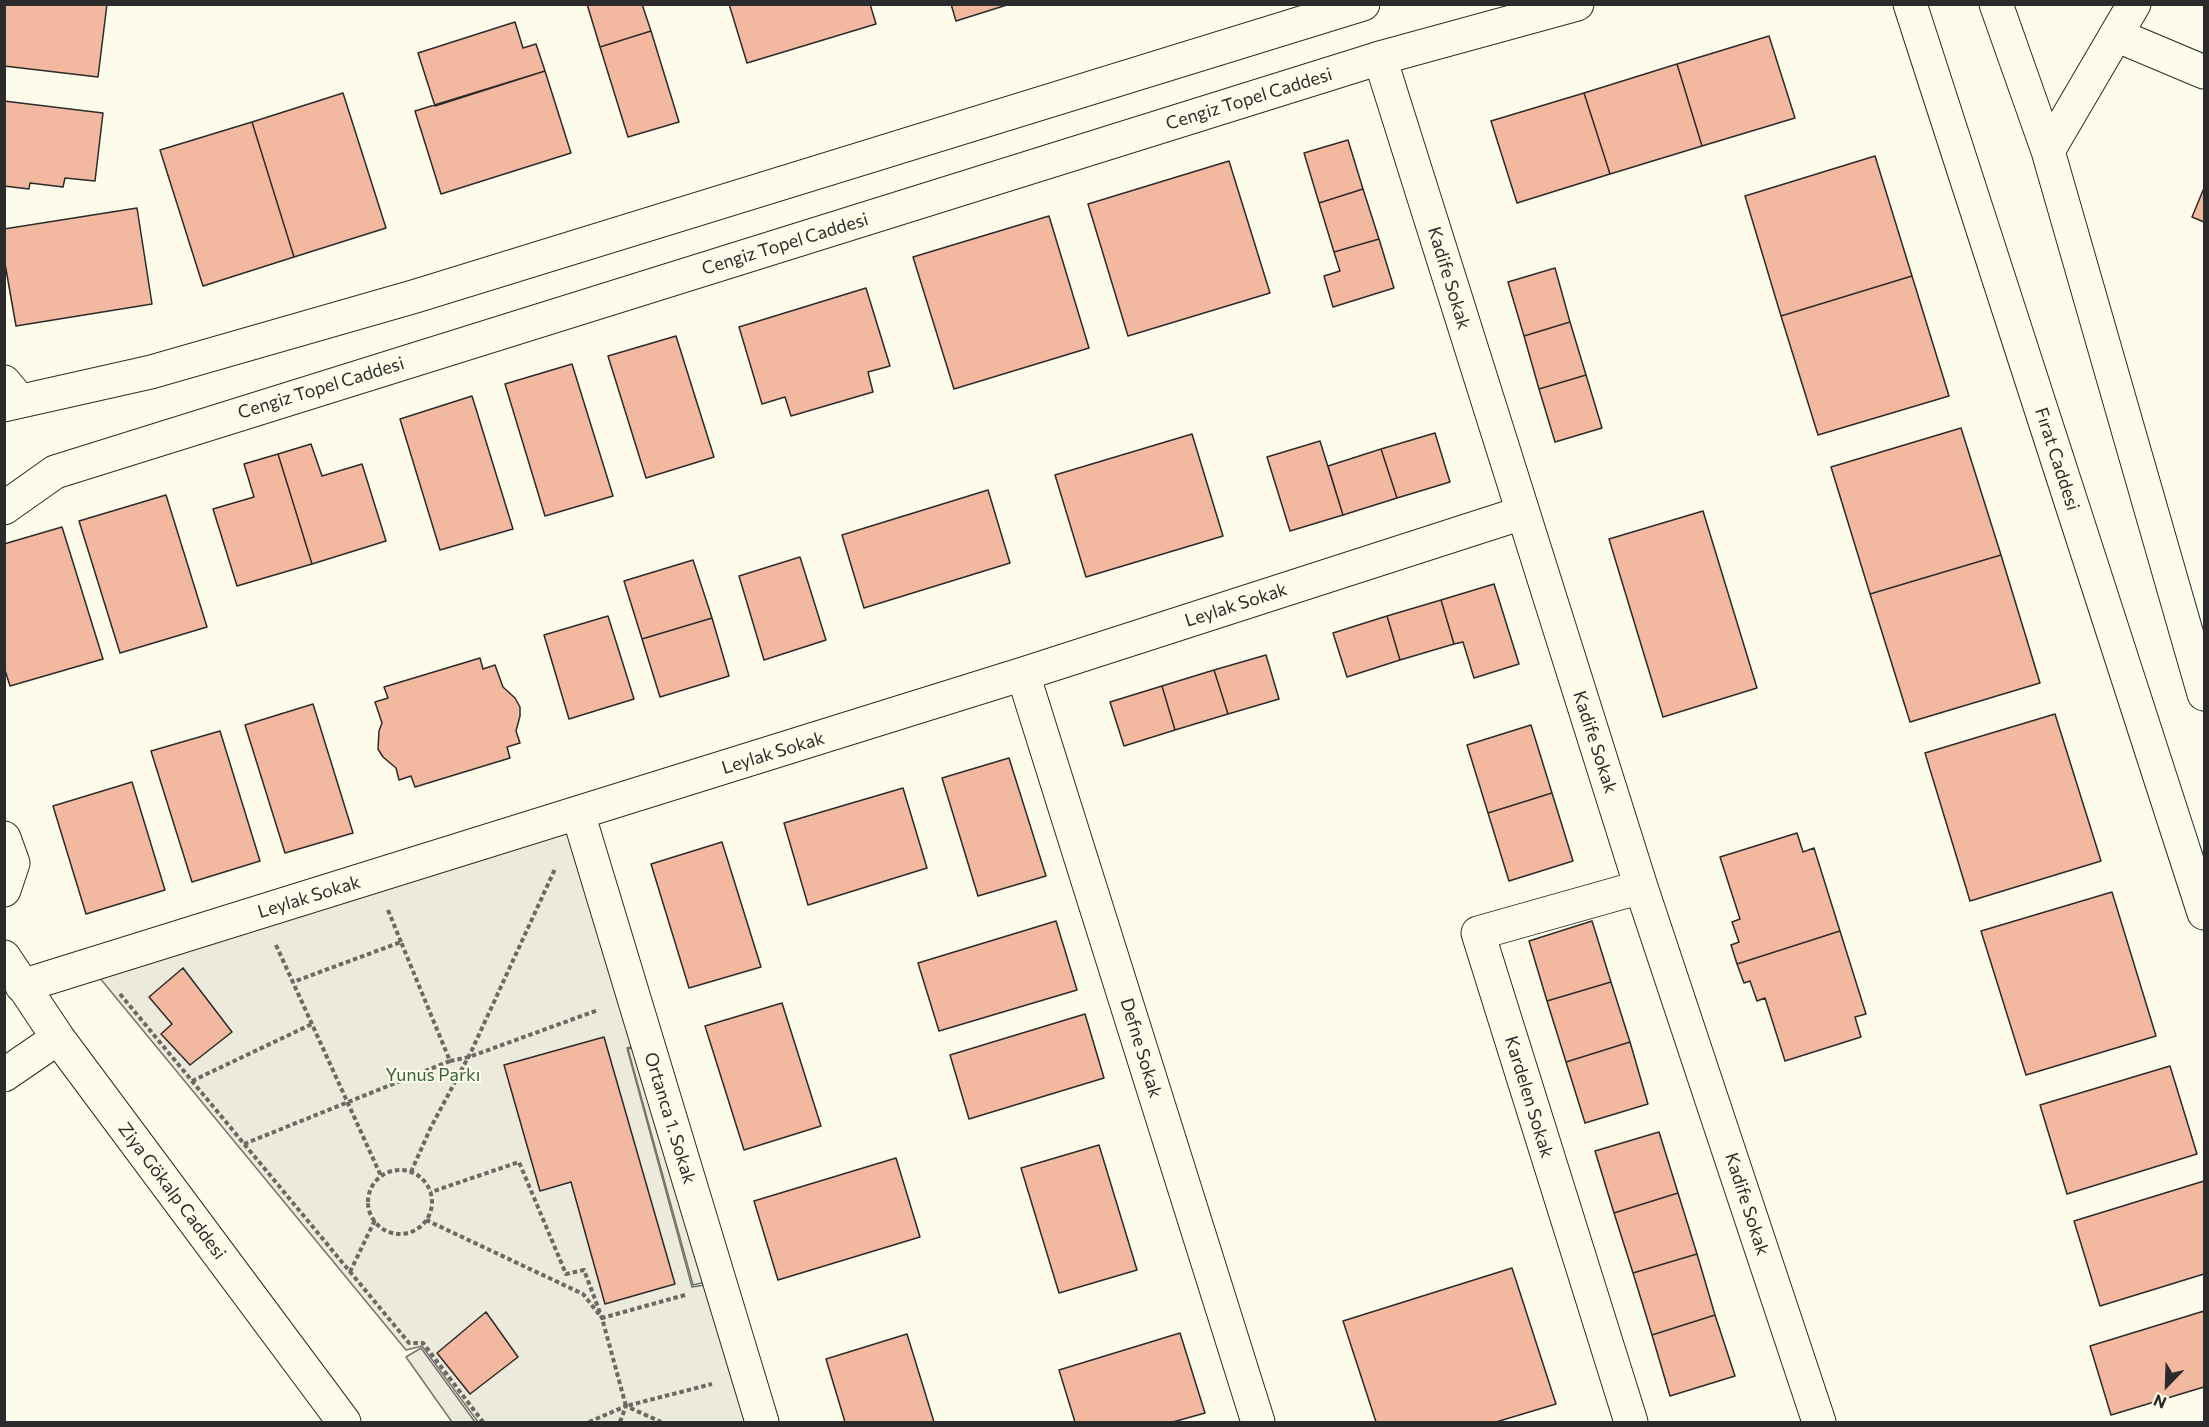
<!DOCTYPE html>
<html>
<head>
<meta charset="utf-8">
<style>
	body { margin:0 }
	#map { position:relative; width:2209px; height:1427px; overflow:hidden; background:#fdfbea; font-family:Commissioner,sans-serif }
	canvas { display:block }
	.frame { position:absolute; inset:0; border:6px solid #2b2b2b; pointer-events:none }
	.north { position:absolute; left:2137px; top:1355px; width:60px; height:60px; -webkit-text-stroke:4px #fdfbea; paint-order:stroke; rotate:203deg; font-size:16px; font-weight:700; line-height:24px; text-align:center; color:#2b2b2b }
	.north::after { content:''; display:block; margin:auto; width:21px; height:27px; background:#2b2b2b; clip-path:polygon(50% 0,100% 100%,50% 72%,0 100%) }
</style>
</head>
<body>
<div id="map">
<canvas width="2209" height="1427"></canvas>
<div class="frame"></div>
<div class="north">N</div>
</div>
<script>
const context = document.querySelector('canvas').getContext('2d');
context.lineJoin = 'round';
function fillPath(path, color) { context.fillStyle = color; context.fill(path, 'evenodd'); }
const poly = rows => new Path2D(rows.map(r => 'M' + r).join(''));
function trace(path, color, width, dash) { context.strokeStyle = color; context.lineWidth = width; context.lineCap = dash ? 'butt' : 'round'; context.setLineDash(dash || []); context.stroke(path); }
function write(font, color, halo, rows, align = 'center') {
  context.font = font + ' Commissioner,sans-serif'; context.lineWidth = 4.5; context.setLineDash([]); context.textBaseline = 'middle'; context.strokeStyle = halo; context.fillStyle = color; for (const [text, x, y, turn = 0] of rows) {
    context.save(); context.translate(x, y); context.rotate((+turn || 0) * Math.PI / 180); context.textAlign = isNaN(turn) ? turn : align; if (halo) context.strokeText(text, 0, 0); context.fillText(text, 0, 0); context.restore();
  }
}
const green = poly([
	[574,823,643,1043,627,1048,692,1287,717,1283,757,1422,478,1422,422,1346,406,1350,99,977,574,823]
]);
fillPath(green, '#ecebdb');
trace(green, '#74746e', 1.5);
const parking = poly([
	[644,1045,714,1280,693,1285,628,1049,644,1045],
	[421,1348,475,1422,452,1422,406,1357,421,1348]
]);
fillPath(parking, '#eceadb');
trace(parking, '#74746e', 1.5);
const building = poly([
	[4,4,107,4,98,77,4,66,4,4],
	[587,4,642,4,651,31,600,47,587,4],
	[729,4,870,4,876,24,747,63,729,4],
	[951,4,1010,4,956,21,951,4],
	[515,22,523,48,536,44,545,71,435,106,418,53,515,22],
	[651,31,679,122,628,137,600,47,651,31],
	[1769,36,1795,118,1702,146,1677,64,1769,36],
	[1677,64,1702,146,1610,174,1584,93,1677,64],
	[545,71,571,153,441,194,415,111,545,71],
	[343,93,386,228,294,257,252,122,343,93],
	[1584,93,1610,174,1517,203,1491,121,1584,93],
	[4,101,103,113,95,181,65,178,63,187,30,183,29,189,4,186,4,101],
	[252,122,294,257,203,286,160,150,252,122],
	[1348,140,1363,189,1319,203,1304,153,1348,140],
	[1875,156,1912,276,1781,316,1745,196,1875,156],
	[1229,161,1270,293,1128,336,1088,204,1229,161],
	[2204,188,2204,222,2192,217,2204,188],
	[1363,189,1379,239,1334,252,1319,203,1363,189],
	[137,208,152,304,16,326,4,258,4,229,137,208],
	[1049,216,1089,348,954,389,913,257,1049,216],
	[1379,239,1394,288,1333,307,1324,276,1340,271,1334,252,1379,239],
	[1555,268,1570,322,1524,336,1508,282,1555,268],
	[1912,276,1949,396,1818,435,1781,316,1912,276],
	[866,288,890,366,868,372,873,392,791,416,785,397,762,404,739,327,866,288],
	[1570,322,1586,375,1539,389,1524,336,1570,322],
	[676,336,714,457,646,478,608,356,676,336],
	[572,364,613,496,545,516,505,384,572,364],
	[1586,375,1602,428,1555,442,1539,389,1586,375],
	[472,396,513,529,440,550,400,419,472,396],
	[1961,428,2001,555,1870,594,1831,467,1961,428],
	[1435,433,1450,482,1397,498,1381,449,1435,433],
	[1192,434,1223,536,1086,577,1055,475,1192,434],
	[1320,441,1343,515,1290,531,1267,457,1320,441],
	[311,444,322,476,362,464,386,541,312,564,278,454,311,444],
	[1381,449,1397,498,1343,515,1328,466,1381,449],
	[278,454,312,564,237,586,213,509,254,497,244,464,278,454],
	[988,490,1010,563,864,608,842,535,988,490],
	[166,495,207,627,120,653,79,521,166,495],
	[1703,511,1757,688,1663,717,1609,539,1703,511],
	[62,527,103,659,10,686,4,667,4,544,62,527],
	[2001,555,2040,683,1910,722,1870,594,2001,555],
	[800,557,826,640,764,660,739,576,800,557],
	[693,560,712,618,642,639,624,581,693,560],
	[1494,584,1519,664,1474,678,1463,642,1454,644,1441,600,1494,584],
	[1441,600,1454,644,1400,660,1387,616,1441,600],
	[608,616,634,699,569,719,544,635,608,616],
	[1387,616,1400,660,1347,677,1333,633,1387,616],
	[712,618,729,676,660,697,642,639,712,618],
	[1266,655,1279,699,1228,714,1214,670,1266,655],
	[480,658,483,669,495,665,503,687,515,698,520,707,520,716,516,731,520,743,507,747,510,758,415,787,411,776,399,780,396,768,383,757,378,749,379,731,382,723,375,702,388,698,384,687,480,658],
	[1214,670,1228,714,1175,730,1162,686,1214,670],
	[1162,686,1175,730,1124,746,1110,702,1162,686],
	[313,704,353,833,285,853,245,725,313,704],
	[2055,714,2101,861,1970,901,1925,753,2055,714],
	[1531,725,1552,793,1488,813,1467,745,1531,725],
	[220,731,260,861,192,882,151,751,220,731],
	[1009,758,1046,876,978,896,942,778,1009,758],
	[132,782,165,890,86,914,53,806,132,782],
	[903,788,927,868,808,905,784,823,903,788],
	[1552,793,1573,861,1509,881,1488,813,1552,793],
	[1797,833,1803,852,1814,848,1840,931,1737,964,1731,945,1739,942,1732,922,1740,919,1720,857,1797,833],
	[722,842,761,967,689,988,651,864,722,842],
	[2112,892,2156,1036,2026,1075,1981,931,2112,892],
	[1056,921,1077,990,939,1031,918,963,1056,921],
	[1592,921,1611,982,1547,1001,1529,941,1592,921],
	[1840,931,1866,1014,1855,1017,1861,1037,1785,1061,1765,998,1757,1001,1750,981,1744,983,1737,964,1840,931],
	[183,968,232,1032,190,1065,161,1034,172,1024,149,997,183,968],
	[1611,982,1630,1042,1566,1062,1547,1001,1611,982],
	[782,1003,821,1126,744,1150,705,1026,782,1003],
	[1085,1014,1104,1078,969,1119,950,1055,1085,1014],
	[604,1037,675,1284,605,1304,571,1182,540,1191,504,1065,604,1037],
	[1630,1042,1648,1104,1585,1123,1566,1062,1630,1042],
	[2170,1066,2197,1154,2067,1194,2040,1105,2170,1066],
	[1659,1132,1678,1193,1614,1213,1595,1151,1659,1132],
	[1099,1145,1137,1270,1059,1293,1021,1168,1099,1145],
	[896,1158,920,1237,778,1280,754,1201,896,1158],
	[2204,1181,2204,1274,2100,1306,2074,1221,2204,1181],
	[1678,1193,1697,1254,1633,1273,1614,1213,1678,1193],
	[1697,1254,1715,1315,1652,1335,1633,1273,1697,1254],
	[1512,1268,1556,1404,1496,1422,1376,1422,1343,1321,1512,1268],
	[2204,1311,2204,1387,2111,1415,2090,1346,2204,1311],
	[486,1312,518,1357,470,1394,437,1353,486,1312],
	[1715,1315,1735,1376,1670,1396,1652,1335,1715,1315],
	[1180,1333,1205,1413,1173,1422,1075,1422,1059,1370,1180,1333],
	[907,1334,934,1422,845,1422,826,1359,907,1334]
]);
fillPath(building, '#f2b8a0');
trace(building, '#2b2b2b', 1.5);
const street = poly([
	[2116,35,2204,72],
	[1380,58,1641,887,1819,1422],
	[4,382,20,401],
	[1023,674,1258,1422],
	[578,813,762,1422],
	[4,838,13,863,4,890],
	[4,957,58,1038,344,1422],
	[22,986,1023,674,1522,513],
	[4,1075,58,1038],
	[1631,1422,1478,933,1641,887]
]);
const primary = poly([
	[1910,4,2204,913],
	[1996,4,2048,151,2204,694],
	[2048,151,2134,4],
	[4,405,151,372,416,296,1363,4],
	[4,508,55,472,1380,58,1577,4]
]);
trace(street, '#2b2b2b', 35);
trace(primary, '#2b2b2b', 35);
trace(poly([
	[388,910,401,942],
	[276,945,381,1176],
	[120,994,409,1343,423,1343,483,1422],
	[450,1061,469,1057,598,1010],
	[192,1081,312,1024],
	[244,1144,450,1061,401,942,293,982],
	'368 1202a32 32 0 1 1 64 0a32 32 0 1 1-64 0Z',
	[411,1172,431,1127,471,1052,555,869],
	[426,1220,583,1294,602,1318,584,1270,566,1274,519,1162,431,1192],
	[350,1272,375,1220],
	[685,1295,602,1318,626,1406,712,1384],
	[589,1422,626,1406,661,1422],
	[620,1422,626,1406]
]), '#6a6964', 4, [4.5, 3]);
trace(street, '#fdfbea', 33);
trace(primary, '#fdfbea', 33);
write('18px', '#2b2b2b', '#fdfbea', [
	["Cengiz Topel Caddesi",1249,99,-17],
	["Cengiz Topel Caddesi",785,244,-17],
	["Kadife Sokak",1449,278,73],
	["Cengiz Topel Caddesi",321,388,-17],
	["Fırat Caddesi",2057,459,72],
	["Leylak Sokak",1236,605,-18],
	["Kadife Sokak",1595,742,72],
	["Leylak Sokak",773,753,-17],
	["Leylak Sokak",309,897,-17],
	["Defne Sokak",1141,1048,73],
	["Kardelen Sokak",1529,1097,73],
	["Ortanca 1. Sokak",670,1118,73],
	["Ziya Gökalp Caddesi",172,1191,53],
	["Kadife Sokak",1747,1204,72]
]);
write('18px', '#34623c', '#fdfbea', [
	["Yunus Parkı",433,1075]
]);
</script>
</body>
</html>
